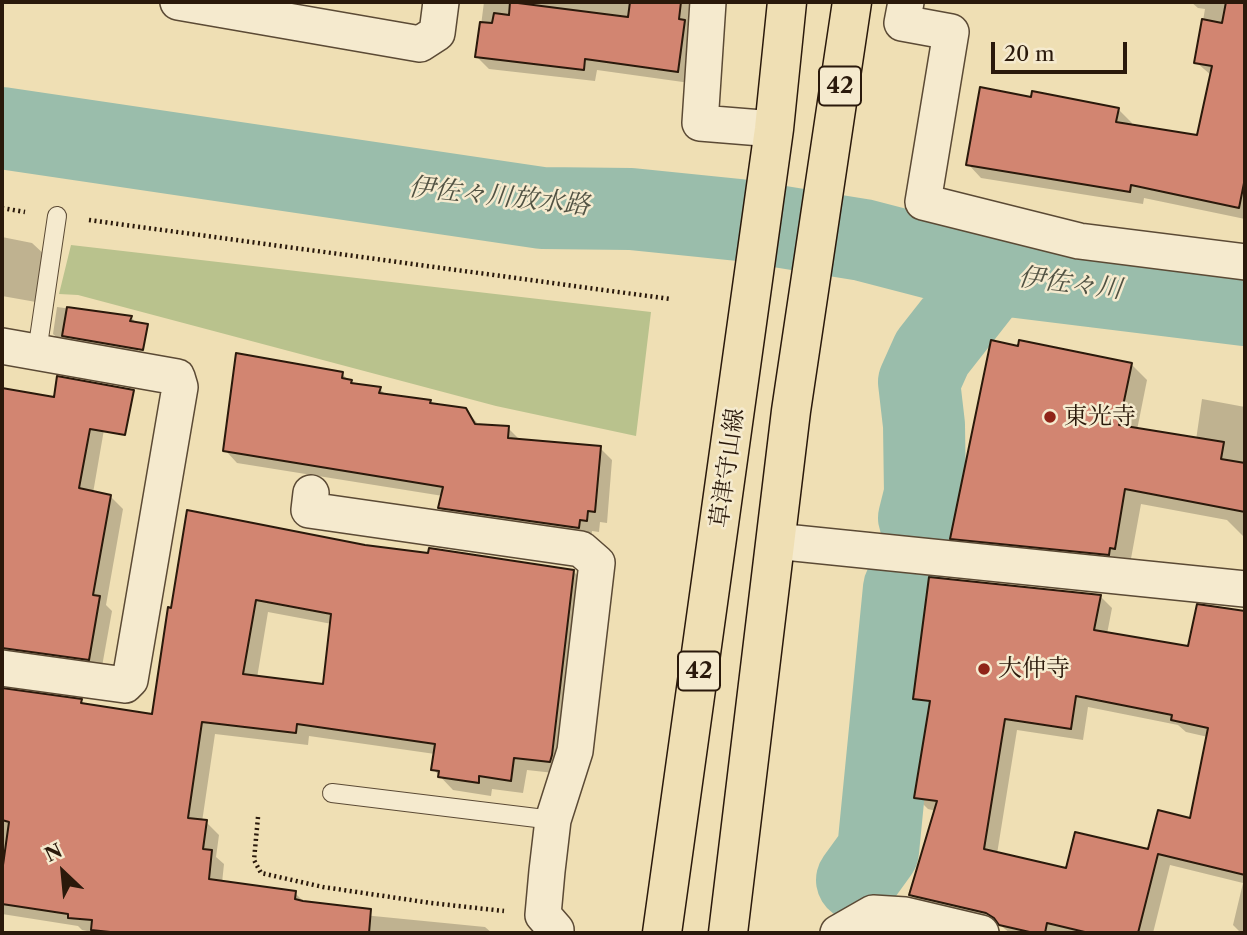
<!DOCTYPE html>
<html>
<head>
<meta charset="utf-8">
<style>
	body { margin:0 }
	#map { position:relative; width:1247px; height:935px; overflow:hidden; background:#efdfb4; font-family:"Libre Caslon Text",serif }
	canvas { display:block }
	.frame { position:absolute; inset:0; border:4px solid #2a190b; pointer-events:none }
	.north { position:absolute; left:28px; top:837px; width:70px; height:70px; -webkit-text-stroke:5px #f5eace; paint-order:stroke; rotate:334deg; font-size:19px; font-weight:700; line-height:28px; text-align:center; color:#2a190b }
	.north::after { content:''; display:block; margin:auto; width:24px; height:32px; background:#2a190b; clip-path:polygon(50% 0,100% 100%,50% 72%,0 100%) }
	.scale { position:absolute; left:991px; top:42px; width:136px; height:32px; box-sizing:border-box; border:4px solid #2a190b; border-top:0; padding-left:9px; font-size:21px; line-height:24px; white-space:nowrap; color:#2a190b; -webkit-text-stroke:5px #f5eace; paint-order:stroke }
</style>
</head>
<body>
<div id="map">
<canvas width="1247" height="935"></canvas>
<div class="frame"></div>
<div class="north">N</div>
<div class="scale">20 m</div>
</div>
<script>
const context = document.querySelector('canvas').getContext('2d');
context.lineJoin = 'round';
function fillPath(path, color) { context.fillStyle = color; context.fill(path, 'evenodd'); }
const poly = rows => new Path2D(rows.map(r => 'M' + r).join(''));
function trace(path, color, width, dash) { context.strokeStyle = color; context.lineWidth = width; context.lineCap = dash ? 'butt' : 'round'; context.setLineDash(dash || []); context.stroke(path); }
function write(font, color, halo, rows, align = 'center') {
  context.font = font + ' "Libre Caslon Text","Noto Serif JP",serif'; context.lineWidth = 5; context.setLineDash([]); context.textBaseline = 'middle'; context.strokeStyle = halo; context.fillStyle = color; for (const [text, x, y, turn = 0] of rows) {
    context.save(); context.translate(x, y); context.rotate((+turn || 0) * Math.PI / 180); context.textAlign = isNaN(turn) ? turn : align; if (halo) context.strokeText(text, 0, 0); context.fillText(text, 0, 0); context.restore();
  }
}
fillPath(poly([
	[71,245,651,312,636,436,496,406,78,295,59,294]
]), '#b9c28d');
fillPath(poly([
	[484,2,701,2,690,83,597,70,595,81,489,69,477,57],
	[1191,2,1245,2,1245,219,1144,198,1143,204,981,178,968,164,1032,99,1118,109,1132,123,1131,126,1198,137,1212,76,1196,62,1205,9,1198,8],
	[2,237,32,243,45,255,36,302,2,296],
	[57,307,131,317,143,330,136,359,66,346,53,334],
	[1131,364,1147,380,1137,430,1196,440,1202,399,1245,407,1245,538,1227,520,1141,504,1130,564,968,554,952,538],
	[342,374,354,385,380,389,387,396,430,401,433,405,465,409,480,426,508,428,520,440,600,448,612,460,607,523,600,522,599,532,592,531,591,540,452,520,440,508,443,496,237,463,225,450],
	[2,390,93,405,106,418,93,493,110,496,123,509,106,605,112,611,101,672,2,666],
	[365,547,574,572,587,585,563,774,527,770,523,793,492,789,491,796,453,790,433,769,435,754,309,736,308,745,215,734,202,822,206,822,219,835,216,857,224,864,222,883,295,893,304,902,363,915,485,927,492,933,97,933,82,930,78,926,2,914,2,690,81,701,85,705,154,716,170,609],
	[268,612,332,624,325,686,257,678],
	[1100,596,1112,608,1107,634,1189,648,1230,610,1245,613,1245,933,1241,933,1233,925,1243,883,1170,865,1153,933,1010,933,1000,925,924,907,911,895,936,811,928,809,916,797,930,711,915,698],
	[1088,707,1178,725,1186,732,1208,737,1191,820,1150,851,1068,870,997,854,1017,730,1083,740]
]), '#0003');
trace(poly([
	[2,128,542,208,631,209,739,220,863,240,994,274,1245,305],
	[919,518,925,494,924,425,919,382,932,353,994,274],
	[857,880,878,851,904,588]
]), '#9abdab', 82);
const building = poly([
	[510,2,628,17,630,2,681,2,679,19,685,20,678,72,585,59,584,70,475,57,480,22,492,23,494,13,509,15,510,2],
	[1226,2,1245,2,1245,178,1239,208,1131,185,1130,192,966,165,980,87,1031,97,1032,91,1119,108,1116,122,1197,135,1212,66,1194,63,1202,19,1222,23,1226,2],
	[67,307,132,316,130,321,148,324,143,350,62,336,67,307],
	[991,340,1018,346,1019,340,1132,363,1119,425,1224,442,1221,459,1245,463,1245,512,1125,489,1115,549,1110,548,1109,555,950,539,991,340],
	[236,353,343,372,342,378,352,380,351,383,381,387,379,393,431,400,430,403,466,408,475,424,509,426,508,438,601,446,595,512,588,511,587,521,580,520,579,528,438,508,443,487,223,451,236,353],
	[57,376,134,390,125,435,90,429,79,488,111,495,93,595,100,596,89,660,2,648,2,388,54,397,57,376],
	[187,510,365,545,428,553,429,548,574,570,552,755,550,762,514,758,511,781,479,776,479,783,438,777,439,771,431,770,435,744,297,724,296,733,202,722,188,818,207,820,203,849,212,850,209,879,296,891,295,899,303,901,371,909,369,933,120,933,91,930,92,920,68,918,68,914,2,904,2,872,9,822,2,820,2,688,82,699,81,703,152,714,168,607,171,608,187,510],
	[256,600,331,614,323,684,243,674,256,600],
	[929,577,1101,595,1094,630,1188,646,1197,604,1245,611,1245,875,1158,854,1138,933,1089,933,1047,923,1045,933,1034,933,999,925,994,918,986,913,909,895,937,801,914,798,930,701,913,699,929,577],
	[1076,696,1172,715,1171,720,1208,728,1190,818,1158,810,1148,849,1075,832,1066,868,984,849,1005,719,1071,729,1076,696]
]);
fillPath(building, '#d28571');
trace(building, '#2a190b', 2);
const lane = poly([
	[37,352,57,216],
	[332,793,553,820]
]);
const street = poly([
	[178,2,420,44,437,33,441,2],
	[708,2,700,123,774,129],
	[906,2,902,23,951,32,923,202,1079,241,1245,262],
	[2,346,177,377,180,387,130,680,125,685,2,668],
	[311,493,309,510,581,549,597,563,575,751,553,820,547,871,543,915,556,930,556,933],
	[775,541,1245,589],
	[838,933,873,913,905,915,981,933]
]);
const primary = poly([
	[662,933,774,129,787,2],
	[728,933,791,411,852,2]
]);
trace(lane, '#5b4a35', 20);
trace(street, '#5b4a35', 38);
trace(primary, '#2a190b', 41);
trace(poly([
	[2,208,25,212],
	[89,220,670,299],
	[258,817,254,860,261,873,323,887,431,903,504,911]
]), '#2a190b', 4.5, [2, 3.5]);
trace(lane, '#f5eace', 18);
trace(street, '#f5eace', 35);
trace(primary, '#efdfb4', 38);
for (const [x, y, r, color] of [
	[1050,417,7,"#8f2418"],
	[984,669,7,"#8f2418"]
]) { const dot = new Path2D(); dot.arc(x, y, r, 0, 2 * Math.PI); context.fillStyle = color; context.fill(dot); trace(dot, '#f5eace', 2.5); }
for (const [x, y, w] of [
	[840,86,42],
	[699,671,42]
]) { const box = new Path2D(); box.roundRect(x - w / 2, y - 19.5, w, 39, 5); context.fillStyle = '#f5eace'; context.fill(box); trace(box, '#2a190b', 2); }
write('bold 23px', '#2a190b', null, [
	["42",840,86],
	["42",699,671]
]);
write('24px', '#2a190b', '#f5eace', [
	["東光寺",1064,417],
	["大仲寺",998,669]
], 'left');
write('24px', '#2a190b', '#f5eace', [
	["草津守山線",728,468,-82]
]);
write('italic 26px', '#515243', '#f5eace', [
	["伊佐々川放水路",499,197,6],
	["伊佐々川",1070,284,7]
]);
</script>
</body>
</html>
